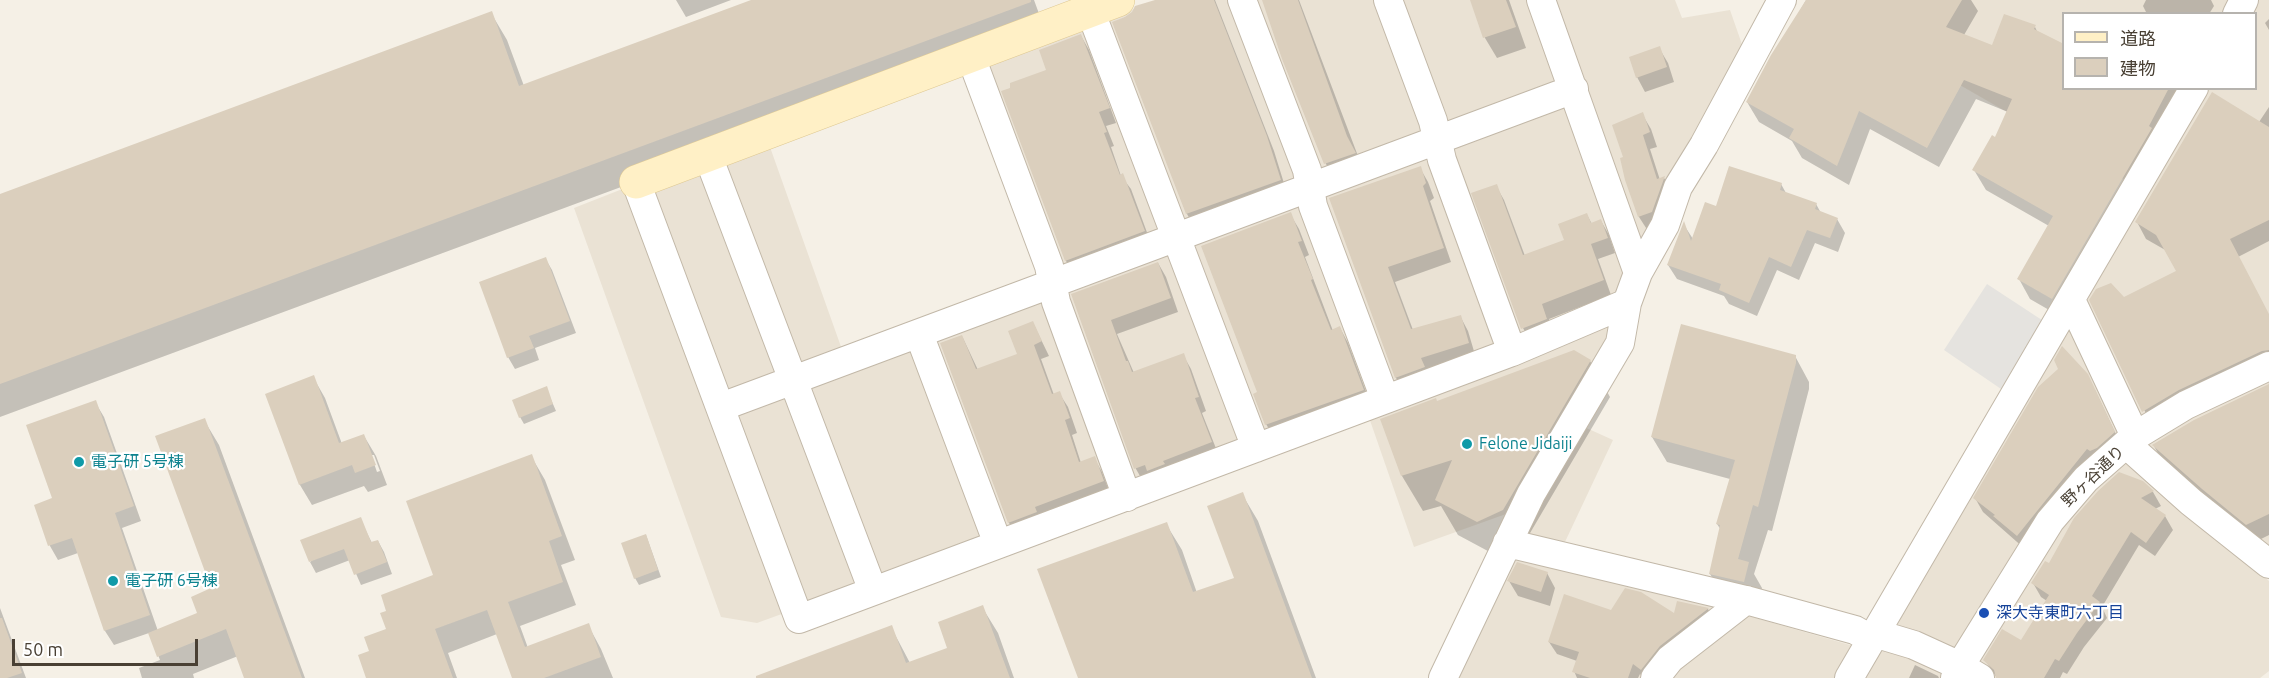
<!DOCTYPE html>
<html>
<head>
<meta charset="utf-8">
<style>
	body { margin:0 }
	#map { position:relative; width:2269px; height:678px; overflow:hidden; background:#f5f0e6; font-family:Ubuntu,"Noto Sans JP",sans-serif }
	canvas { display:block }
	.legend { position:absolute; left:2062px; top:12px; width:195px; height:78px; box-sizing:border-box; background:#fff; border:2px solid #b6b3ae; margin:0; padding:8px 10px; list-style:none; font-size:18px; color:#494034 }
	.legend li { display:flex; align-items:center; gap:12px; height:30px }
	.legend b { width:30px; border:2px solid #b6b3ae }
	.scale { position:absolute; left:12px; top:639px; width:186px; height:27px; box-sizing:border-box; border:3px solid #494034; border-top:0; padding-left:8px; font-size:18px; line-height:21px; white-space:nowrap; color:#494034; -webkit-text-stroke:4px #fff; paint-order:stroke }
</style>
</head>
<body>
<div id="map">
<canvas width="2269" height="678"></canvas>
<ul class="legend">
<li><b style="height:8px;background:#fff0c6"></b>道路</li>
<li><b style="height:16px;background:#dbcfbd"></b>建物</li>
</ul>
<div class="scale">50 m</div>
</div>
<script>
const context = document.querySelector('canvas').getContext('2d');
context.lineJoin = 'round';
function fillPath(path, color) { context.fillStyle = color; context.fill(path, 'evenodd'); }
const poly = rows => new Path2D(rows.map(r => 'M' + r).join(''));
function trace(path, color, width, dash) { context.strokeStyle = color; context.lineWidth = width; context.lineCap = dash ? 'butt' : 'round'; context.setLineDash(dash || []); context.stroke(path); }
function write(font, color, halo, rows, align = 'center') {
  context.font = font + ' Ubuntu,"Noto Sans JP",sans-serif'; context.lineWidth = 4.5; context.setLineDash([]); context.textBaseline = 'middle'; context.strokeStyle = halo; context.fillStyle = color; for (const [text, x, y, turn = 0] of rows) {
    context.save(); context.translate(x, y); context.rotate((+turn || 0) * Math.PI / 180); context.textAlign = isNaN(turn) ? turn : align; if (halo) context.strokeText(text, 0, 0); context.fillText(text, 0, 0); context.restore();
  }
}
fillPath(poly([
	[1157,0,1675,0,1682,18,1730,10,1745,53,1582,426,1613,440,1556,561,1857,647,1839,678,1457,678,1534,504,1414,547,1365,406,1352,406,757,623,721,617,574,208,765,133,845,358,1053,284,982,68],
	[1812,0,2237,0,2229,13,2064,14,2064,88,2182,89,2125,180],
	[2254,0,2269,0,2269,561,2160,473,2076,303,2202,89,2256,88,2256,14,2246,13],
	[2061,324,2078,335,2123,436,2201,521,2269,581,2269,671,2260,678,1855,678]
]), '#eae2d4');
fillPath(poly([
	[1987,284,2048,324,2004,391,1944,350]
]), '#e5e3df');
fillPath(poly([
	[676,0,731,0,686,17],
	[756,0,1034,0,1045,30,0,417,0,195,491,13,507,40,524,86],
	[1160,0,1215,0,1274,151,1287,193,1194,226,1187,214,1114,23],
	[1263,0,1299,0,1361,164,1332,175,1326,164,1284,58],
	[1471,0,1509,0,1526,48,1497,58,1485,38],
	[1806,0,1971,0,1978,11,1964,35,1993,47,2035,27,2064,88,2203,88,2063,318,2030,299,2019,279,2049,226,1986,190,1974,170,1996,139,2008,112,1976,99,1939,167,1870,129,1849,185,1802,158,1792,141,1759,122,1747,102],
	[2146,0,2211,0,2214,6,2209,14,2147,14,2143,6],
	[2269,19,2269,30,2265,23],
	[1081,36,1089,50,1116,123,1106,126,1114,146,1111,147,1121,176,1131,189,1152,246,1074,274,1066,261,1003,92,1048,71],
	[1659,48,1668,63,1674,82,1645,92,1637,77],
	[2269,107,2269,241,2238,257,2269,316,2269,369,2153,428,2091,300,2123,299,2178,272,2167,251,2146,239,2137,222,2259,122],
	[1642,114,1651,129,1657,147,1650,149,1660,180,1664,178,1673,192,1648,231,1639,217,1627,179,1625,158],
	[1420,168,1428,182,1434,198,1430,201,1451,262,1395,282,1413,330,1460,316,1468,331,1476,358,1405,392,1396,378,1331,199],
	[1781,184,1786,193,1816,204,1821,213,1837,219,1845,233,1838,252,1815,243,1799,280,1777,270,1757,316,1729,304,1724,296,1677,279,1668,265,1684,225,1693,239,1717,208],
	[1496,186,1504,200,1525,256,1566,241,1587,215,1592,224,1601,221,1609,235,1615,253,1598,259,1611,295,1549,319,1554,334,1531,343,1523,328],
	[1290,214,1299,229,1309,255,1305,257,1333,331,1340,328,1348,343,1371,405,1275,439,1266,424,1259,393],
	[545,258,552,270,576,333,535,348,539,360,515,369,508,357],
	[1158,263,1166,277,1178,312,1117,334,1134,373,1183,355,1191,369,1206,411,1202,413,1219,456,1144,483,1136,469,1073,295],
	[1033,323,1049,356,1041,359,1054,395,1059,393,1068,407,1077,433,1072,435,1081,463,1094,458,1102,472,1111,496,1018,537,1009,523,962,336,978,370,1019,355],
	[1795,356,1809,382,1809,389,1772,531,1768,530,1754,574,1762,588,1758,607,1725,599,1710,574,1721,530,1717,524,1730,479,1667,462,1652,437],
	[1590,361,1610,397,1523,545,1499,557,1458,535,1441,506,1423,511,1402,476,1382,420,1437,402],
	[2060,369,2095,390,2122,447,2025,549,1983,512,1975,498],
	[313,377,325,398,342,444,364,436,376,456,387,485,368,492,364,486,312,505,300,485,267,395],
	[371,455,374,455,380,471,377,472],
	[2269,386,2269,535,2257,541,2163,462,2154,446],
	[546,388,556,411,524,424,520,417],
	[95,402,104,417,141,521,122,528,158,631,199,614,213,589,204,420,219,445,305,678,246,678,238,656,193,674,194,678,142,678,139,668,160,660,149,633,114,645,105,631,78,553,58,560,50,546,36,506,54,499],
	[531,456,545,480,575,560,561,565,576,605,520,626,528,648,588,625,601,649,613,678,513,678,497,634,448,653,457,678,368,678,371,652],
	[2142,482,2153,492,2161,506,2155,509,2165,516,2173,530,2155,556,2139,545,2102,607,2107,618,2084,647,2067,674,2063,672,2060,678,1997,678,1985,660,2021,642,2047,601,2041,597,2033,583],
	[1242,494,1258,521,1316,678,1079,678,1166,524,1182,550,1197,593,1236,578],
	[360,519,372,543,378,541,384,552,392,574,361,585,350,560,316,573,310,562],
	[646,535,661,577,639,585,635,578],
	[1547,573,1555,588,1550,606,1518,596,1509,581],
	[1678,602,1708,609,1714,621,1644,678,1640,674,1638,678,1577,678,1574,671,1577,661,1557,654,1549,642,1612,612,1675,615],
	[982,607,998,633,1014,678,781,678,891,627,910,663,949,649],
	[0,608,26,678,0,678],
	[1915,665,1938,676,1939,678,1909,678]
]), '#0003');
fillPath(poly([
	[751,0,1031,0,1031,2,0,384,0,194,492,11,519,86],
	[1155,0,1214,0,1267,136,1281,180,1186,214,1112,22,1125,17,1132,12,1135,6],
	[1262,0,1298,0,1347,136,1356,153,1324,164,1282,59],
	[1470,0,1506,0,1516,27,1483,38],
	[1806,0,1962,0,1946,27,1992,45,2004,14,2036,25,2034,29,2064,44,2064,88,2169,88,2149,126,2152,128,2052,299,2017,279,2053,216,1972,170,1992,135,1995,137,2012,99,1964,80,1927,148,1859,111,1837,166,1789,138,1794,129,1746,102,1771,55],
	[1081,34,1110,108,1099,112,1107,132,1104,133,1120,175,1123,173,1145,231,1065,261,1001,91,1010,88,1010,83,1046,70,1039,50],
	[1660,46,1667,67,1636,78,1629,57],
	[2212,92,2269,127,2269,220,2230,239,2269,314,2269,350,2262,351,2179,390,2142,412,2089,300,2096,289,2111,283,2124,297,2176,271,2156,235,2135,222],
	[1643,112,1650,132,1643,135,1657,179,1665,176,1652,212,1638,217,1625,180,1620,158,1623,157,1612,125],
	[1421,166,1426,183,1423,186,1444,248,1388,267,1411,329,1461,315,1469,343,1421,358,1425,367,1395,378,1329,198],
	[1729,166,1782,183,1780,190,1817,203,1815,209,1838,218,1830,238,1807,230,1791,267,1769,257,1749,303,1719,290,1721,284,1667,265,1684,221,1691,241,1705,202,1716,206],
	[1497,184,1523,255,1564,240,1558,224,1587,213,1591,223,1601,219,1608,238,1591,244,1604,280,1542,304,1547,319,1521,329,1471,193],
	[1291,212,1302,241,1298,242,1313,279,1311,280,1331,330,1340,326,1364,390,1265,425,1253,394,1257,392,1201,246],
	[546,257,570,321,529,336,534,348,507,358,479,282],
	[1158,262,1171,298,1111,320,1126,361,1128,361,1132,372,1184,353,1199,397,1195,398,1212,442,1163,461,1165,464,1147,471,1145,465,1134,469,1071,294],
	[1033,321,1042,341,1034,345,1052,394,1060,391,1070,418,1065,420,1079,462,1095,456,1104,481,1035,507,1037,512,1008,523,940,343,962,335,976,369,1017,354,1008,331],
	[1681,324,1796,355,1796,363,1758,507,1753,505,1738,559,1749,562,1744,582,1709,574,1720,525,1716,524,1735,460,1651,437],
	[2062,346,2088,374,2115,432,2097,448,2090,451,2087,449,2017,536,1993,516,1995,515,1973,498,2038,387,2058,369,2054,360],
	[1574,350,1591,360,1503,510,1477,522,1435,500,1452,460,1401,476,1380,419,1436,398,1437,401],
	[314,375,339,443,364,434,376,465,355,473,352,465,299,485,265,394],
	[2269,384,2269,514,2246,525,2202,489,2152,445,2194,420],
	[547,386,553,404,519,418,512,400],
	[96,400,134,506,115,513,150,615,104,631,72,538,48,546,34,505,52,498,26,425],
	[205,418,302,678,244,678,226,629,157,657,148,633,197,613,191,597,211,588,155,436],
	[532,454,562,536,549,541,563,582,508,602,525,647,589,623,601,657,544,678,512,678,487,610,435,629,453,678,366,678,358,655,369,651,364,637,386,629,380,613,386,611,381,595,433,575,406,501],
	[2119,472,2143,481,2154,491,2141,498,2166,515,2146,543,2131,532,2092,596,2100,602,2077,633,2059,661,2055,659,2044,678,1996,678,1994,670,1983,660,2002,629,2021,640,2049,595,2031,583,2045,561,2049,563,2074,518,2098,491],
	[1243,492,1312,678,1078,678,1037,569,1167,522,1193,592,1234,578,1207,506],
	[361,517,371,542,378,540,387,562,354,575,344,549,309,562,300,540],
	[646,534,658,570,634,579,621,543],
	[1517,562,1548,572,1541,592,1507,581],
	[1625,588,1641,592,1674,613,1677,601,1709,608,1660,646,1641,670,1633,664,1628,678,1590,678,1572,672,1579,652,1548,642,1564,594,1611,610],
	[983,605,1010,678,756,678,756,676,892,625,906,663,947,648,938,622],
	[0,618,2,618,22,673,7,678,0,678]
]), '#dbcfbd');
const street = poly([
	[1242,0,1307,170,1313,206,1385,399],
	[1388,0,1433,121,1442,160,1512,352],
	[1541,0,1638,273],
	[1090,10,1256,448],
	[2237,14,2244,0],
	[971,57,1049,266,1056,302,1127,497],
	[708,156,873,591],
	[636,182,799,619,1512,352,1627,303],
	[2071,300,2135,436],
	[919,334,998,544],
	[721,407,1574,89],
	[2126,444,2191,502,2269,564],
	[1507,543,1746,600,1855,630,1871,639],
	[1874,633,1914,645,1960,666,1980,678],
	[1443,678,1531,494,1620,343,1627,303,1638,273,1665,225,1678,187,1704,145,1782,0],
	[1655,678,1670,659,1746,600],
	[1849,678,2194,88],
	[1955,678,1960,666,2050,521,2086,479,2135,436,2186,405,2269,366]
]);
const secondary = poly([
	[636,182,1118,0]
]);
trace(street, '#c2b8a8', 30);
trace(secondary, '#dec892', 34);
trace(street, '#fff', 28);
trace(secondary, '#fff0c6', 33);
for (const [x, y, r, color] of [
	[1467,444,6,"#0f9aa8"],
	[79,462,6,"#0f9aa8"],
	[113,581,6,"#0f9aa8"],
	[1984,613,6,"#1a4fb4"]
]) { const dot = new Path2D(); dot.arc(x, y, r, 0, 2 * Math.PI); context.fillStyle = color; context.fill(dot); trace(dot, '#fff', 2); }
write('16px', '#0d838f', '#fff', [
	["Felone Jidaiji",1479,444],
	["電子研 5号棟",91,462],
	["電子研 6号棟",125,581]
], 'left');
write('16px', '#494034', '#fff', [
	["野ヶ谷通り",2093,476,-44]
]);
write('16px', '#164399', '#fff', [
	["深大寺東町六丁目",1996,613]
], 'left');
</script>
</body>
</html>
